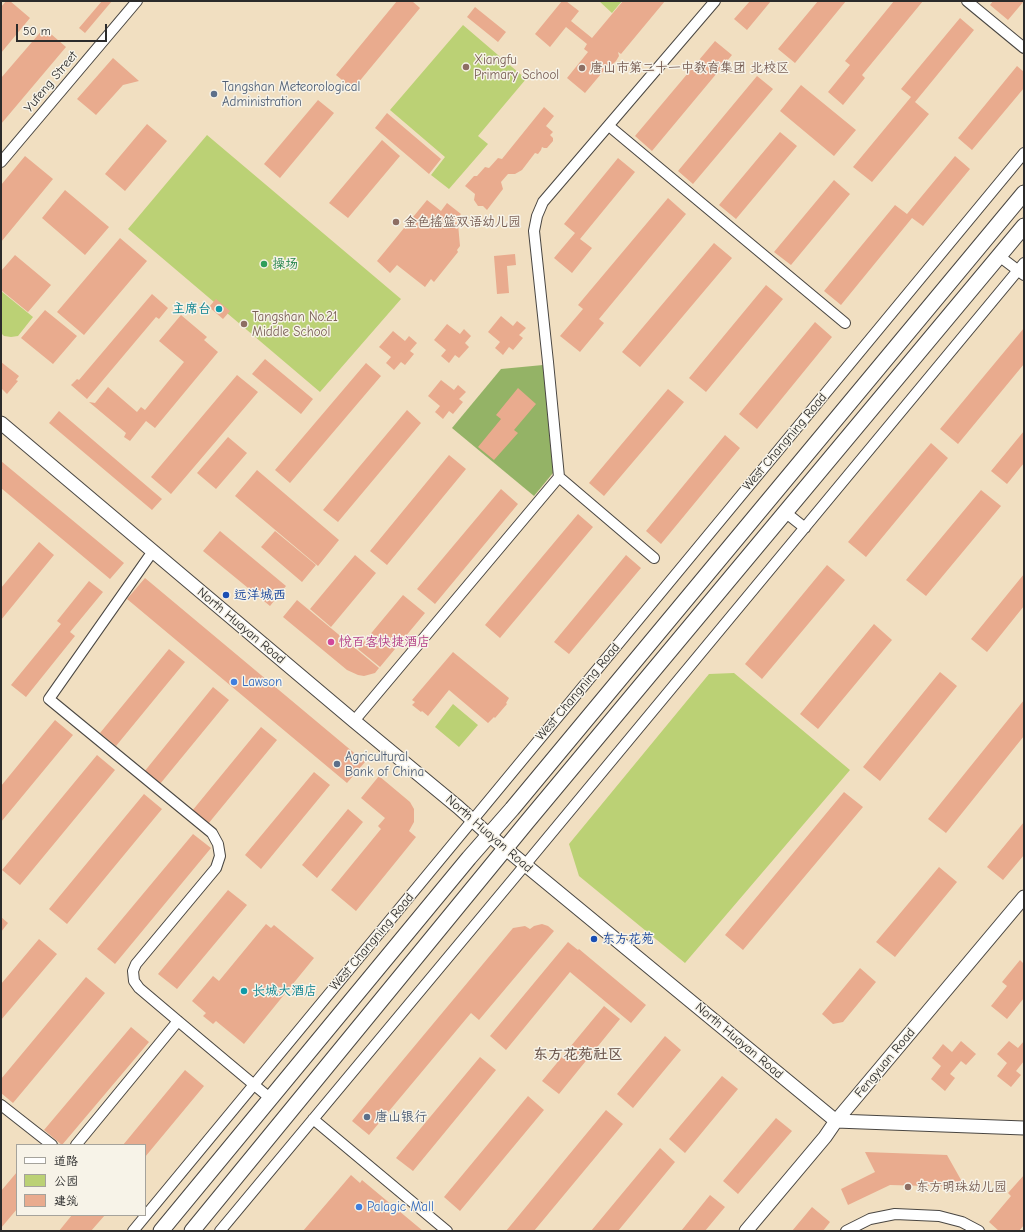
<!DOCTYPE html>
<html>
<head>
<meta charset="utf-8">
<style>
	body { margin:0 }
	#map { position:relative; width:1025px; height:1232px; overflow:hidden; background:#f1dfc1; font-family:"Comic Neue","LXGW WenKai TC",sans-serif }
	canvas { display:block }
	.frame { position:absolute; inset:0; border:2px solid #2b2b2b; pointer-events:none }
	.legend { position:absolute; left:16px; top:1144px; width:130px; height:72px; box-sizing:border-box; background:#f7f3e8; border:1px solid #a5a39c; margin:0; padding:5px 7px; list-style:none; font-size:12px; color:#2b2b2b }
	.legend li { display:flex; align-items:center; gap:8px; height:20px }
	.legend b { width:20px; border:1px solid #a5a39c }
	.scale { position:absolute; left:16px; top:24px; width:91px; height:18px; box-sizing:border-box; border:2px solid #2b2b2b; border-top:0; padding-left:5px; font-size:12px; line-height:14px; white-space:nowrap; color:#2b2b2b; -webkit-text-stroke:3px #f7f3e8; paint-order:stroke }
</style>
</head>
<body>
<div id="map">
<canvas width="1025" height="1232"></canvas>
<div class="frame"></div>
<ul class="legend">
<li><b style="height:5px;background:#fff"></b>道路</li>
<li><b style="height:11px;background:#bbd175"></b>公园</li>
<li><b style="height:11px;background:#e9ab8e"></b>建筑</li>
</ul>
<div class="scale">50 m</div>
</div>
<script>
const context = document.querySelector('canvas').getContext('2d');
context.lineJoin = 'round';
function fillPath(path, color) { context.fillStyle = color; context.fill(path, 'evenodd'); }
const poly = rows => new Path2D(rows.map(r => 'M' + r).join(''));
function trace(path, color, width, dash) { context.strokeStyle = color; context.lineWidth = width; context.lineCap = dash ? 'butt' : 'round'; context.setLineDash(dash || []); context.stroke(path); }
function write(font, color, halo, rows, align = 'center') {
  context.font = font + ' "Comic Neue","LXGW WenKai TC",sans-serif'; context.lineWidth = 3; context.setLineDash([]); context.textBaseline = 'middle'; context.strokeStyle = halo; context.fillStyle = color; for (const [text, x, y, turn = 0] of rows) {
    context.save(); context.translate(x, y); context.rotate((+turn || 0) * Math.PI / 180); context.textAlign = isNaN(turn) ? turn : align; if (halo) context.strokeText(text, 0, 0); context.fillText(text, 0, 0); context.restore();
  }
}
fillPath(poly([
	[599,1,622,1,612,13],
	[463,25,526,79,478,136,488,144,449,189,431,175,445,157,390,110],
	[207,135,401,299,320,392,128,229],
	[1,291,33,317,18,336,11,337,4,336,1,333],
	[734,673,850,770,685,963,579,876,569,844,709,674],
	[453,704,478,725,459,747,435,727]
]), '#bbd175');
fillPath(poly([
	[543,365,553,473,534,496,452,428,501,369]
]), '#94b366');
fillPath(poly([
	[6,1,10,1,30,18,1,53,1,7],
	[102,1,112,1,85,33,79,28],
	[397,1,412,1,420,8,353,89,336,75],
	[562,1,566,1,579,11,571,21,592,38,623,1,665,1,621,54,618,52,619,56,616,61,612,65,606,68,585,93,567,78,588,52,584,49,587,44,566,27,550,47,535,34],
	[750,1,771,1,747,30,734,19],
	[818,1,846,1,795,63,778,49],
	[894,1,923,1,862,75,865,78,843,105,828,92,850,65,845,61],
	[993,1,1024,1,1008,20,990,5],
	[475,7,506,32,498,42,467,17],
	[960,18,974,30,915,102,929,114,872,182,853,167,911,97,901,89],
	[44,28,66,47,1,124,1,78],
	[715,41,732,55,652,151,635,136],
	[113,58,139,81,123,85,96,115,77,99],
	[1017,66,1024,72,1024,88,972,150,958,138],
	[757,76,773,89,693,184,678,171],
	[801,85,856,130,834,156,780,111],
	[318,100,334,113,280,178,264,164],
	[544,107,554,116,546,126,553,132,550,135,553,138,553,141,547,148,544,148,542,147,541,150,538,154,535,153,522,170,515,174,508,174,501,182,503,189,487,210,483,206,478,206,474,200,475,194,465,186,474,176,477,176,485,167,489,168,498,158,502,159],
	[387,113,441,159,429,174,375,128],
	[147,124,167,141,125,191,105,174],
	[780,132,797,146,736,219,719,205],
	[382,140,400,156,348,218,329,203],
	[25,156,53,179,1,242,1,185],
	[955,156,970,169,923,226,912,218,841,305,824,291,895,205,907,214],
	[618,158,635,172,580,239,592,248,572,273,554,258,575,233,564,224],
	[834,180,850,194,791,265,774,252],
	[65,190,109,227,85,255,42,218],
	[668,198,686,214,599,319,604,323,580,352,560,336,583,309,578,305],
	[427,200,441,211,447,203,461,214,455,221,458,224,460,246,457,250,458,252,434,282,431,279,425,287,397,265,390,273,377,261],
	[120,238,147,261,84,335,57,312],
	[714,243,732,258,640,367,622,352],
	[515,254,516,265,507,266,509,293,497,294,494,256],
	[15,255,51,285,28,312,1,290,1,271],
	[766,285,783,299,706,392,689,378],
	[152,294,168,308,159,319,156,317,87,399,71,385,77,379,79,380],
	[216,299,230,311,223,319,209,307],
	[45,310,77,336,53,364,21,338],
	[181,315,207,337,204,340,218,352,155,428,146,421,130,441,124,437,126,433,89,402,95,403,108,387,137,412,141,407,145,410,184,362,159,341],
	[501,316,513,326,517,321,526,328,519,335,523,338,513,350,509,347,503,355,495,348,500,342,488,332],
	[815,322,832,337,757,429,739,414],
	[447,324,460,334,464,329,471,336,465,343,469,347,459,358,455,355,449,363,441,356,446,350,434,340],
	[1024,328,1024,364,958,444,940,429],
	[393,331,405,341,409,336,417,343,410,351,414,354,405,365,401,362,394,370,386,363,391,357,379,347],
	[265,359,313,399,301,414,252,374],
	[1,362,19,376,16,380,18,381,7,394,1,388],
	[366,363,381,376,290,483,275,470],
	[237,375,258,392,171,494,151,477],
	[441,380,454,390,458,385,466,392,459,399,463,402,453,414,449,411,443,419,435,412,440,406,428,396],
	[518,388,536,404,514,430,518,433,494,460,478,447,501,419,496,415],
	[668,389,684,402,604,496,589,483],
	[407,410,421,423,338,522,323,510],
	[59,411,162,499,152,510,49,423],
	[1024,431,1024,463,1007,484,991,471],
	[725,435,740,448,661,544,646,531],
	[228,437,247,453,216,489,197,473],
	[931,443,948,458,866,557,848,542],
	[449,455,466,469,387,565,370,551],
	[1,461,124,563,110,579,1,488],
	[257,470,339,540,318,566,235,496],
	[501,489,518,504,435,604,417,589],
	[981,490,1001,506,926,596,906,580],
	[578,514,593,527,500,638,485,625],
	[220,531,286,586,270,606,203,551],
	[275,531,316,565,302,582,261,547],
	[39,542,54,555,1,620,1,588],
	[355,555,376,573,331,627,310,609],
	[626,555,641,568,569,654,554,642],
	[827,565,845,580,762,679,745,664],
	[1024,574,1024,606,987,652,971,639],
	[145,578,365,762,347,783,127,599],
	[89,581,103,592,70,632,75,636,26,697,11,685,61,624,57,621],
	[403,595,425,613,380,667,358,649],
	[297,600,379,668,375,673,364,676,358,675,347,670,283,617],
	[874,624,892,640,818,729,800,714],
	[169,649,185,662,116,746,100,733],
	[453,652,509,698,506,703,507,704,495,718,494,717,488,723,449,690,428,716,422,711,421,712,412,705,415,702,412,700],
	[940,672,957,686,880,781,863,767],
	[213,687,229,700,160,784,144,772],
	[1024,700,1024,736,946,833,928,819],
	[55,720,73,735,1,822,1,786],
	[261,727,277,740,208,824,192,811],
	[97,755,115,770,20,885,2,870],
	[314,772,330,785,261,869,245,855],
	[379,776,410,802,414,809,414,822,409,831,416,837,356,911,331,890,381,829,378,826,385,818,361,798],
	[844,792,863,807,743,950,725,935],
	[144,794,162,809,67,924,49,909],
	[348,809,363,822,317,878,302,865],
	[1024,822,1024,855,1003,880,987,867],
	[193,834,211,848,115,964,97,949],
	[939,867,957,882,895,957,876,942],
	[228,890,247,905,177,989,158,974],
	[1,917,8,923,1,932],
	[266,924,271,928,274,925,314,958,244,1044,216,1021,213,1024,203,1016,206,1013,192,1001,213,976,219,981],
	[542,924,548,926,554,931,479,1020,471,1013,369,1135,352,1121,513,928,525,926,530,929,534,926],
	[39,939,57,954,1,1020,1,984],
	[568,942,578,950,579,949,646,1005,631,1023,570,972,506,1050,490,1036],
	[1020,960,1024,964,1024,998,1007,1019,991,1006,1007,986,1002,982],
	[860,968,876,982,843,1022,833,1024,822,1014],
	[86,977,105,993,13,1103,1,1093,1,1079],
	[604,1006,620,1019,559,1094,542,1081],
	[131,1027,149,1042,62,1145,44,1130],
	[665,1036,681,1050,633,1108,617,1094],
	[961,1041,976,1054,966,1065,961,1061,950,1074,955,1078,945,1091,931,1079,941,1066,932,1058,943,1044,952,1052],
	[1009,1041,1018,1048,1024,1041,1024,1061,1016,1071,1021,1075,1011,1087,997,1076,1007,1063,997,1054],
	[480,1057,496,1070,413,1171,396,1158],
	[185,1070,204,1086,145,1157,145,1145,123,1145],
	[722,1076,738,1089,685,1153,669,1139],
	[528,1096,544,1110,460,1211,444,1197],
	[606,1110,623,1124,534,1231,506,1231],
	[776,1118,792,1131,738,1194,723,1181],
	[660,1148,675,1162,618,1231,591,1231],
	[865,1152,947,1155,965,1187,890,1185,848,1205,841,1189,875,1172],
	[17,1172,17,1209,1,1228,1,1191],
	[351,1175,360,1183,362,1180,423,1231,303,1231],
	[1024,1175,1024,1225,1019,1231,999,1231,989,1222,1011,1196,1008,1193],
	[710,1195,725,1207,705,1231,681,1231],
	[812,1207,830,1222,823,1231,792,1231],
	[72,1215,105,1215,91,1231,59,1231]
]), '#e9ab8e');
const street = poly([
	[967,1,1024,48],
	[609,126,845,323],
	[1,162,137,1],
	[999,256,1024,275],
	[785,512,805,528],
	[153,551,49,699,212,833,218,844,220,856,216,868,136,964,133,971,134,981,139,988,178,1021,271,1099],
	[654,558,559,477,548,362,534,231,537,216,543,202,715,1],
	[354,721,559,477],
	[1,1105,52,1145],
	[313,1119,447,1231],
	[76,1145,178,1021],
	[133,1231,1024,153],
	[220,1231,525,865,1024,263],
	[846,1231,870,1219,895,1214,939,1216,962,1222,979,1231]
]);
const secondary = poly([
	[1,423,354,721,458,807,489,835,836,1121,1024,1128],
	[746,1231,825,1137,836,1121,1024,897]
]);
const primary = poly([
	[161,1231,469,858,512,809,1024,193],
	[192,1231,527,822,1024,226]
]);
trace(street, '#494642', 12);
trace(secondary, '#494642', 15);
trace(primary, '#494642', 17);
trace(street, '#fff', 10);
trace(secondary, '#fff', 13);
trace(primary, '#fff', 15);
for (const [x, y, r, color] of [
	[466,67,4,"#8d6e63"],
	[582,68,4,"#8d6e63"],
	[214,94,4,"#5c6f8a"],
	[396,222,4,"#8d6e63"],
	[264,264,4,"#2e9e5b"],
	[219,309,4,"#0f9aa8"],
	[244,324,4,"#8d6e63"],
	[226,595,4,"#1a4fb4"],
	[331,642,4,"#d1479c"],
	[234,682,4,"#3f7fe0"],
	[337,764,4,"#5c6f8a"],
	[594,939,4,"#1a4fb4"],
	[244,991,4,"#0f9aa8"],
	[367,1117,4,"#5c6f8a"],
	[908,1187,4,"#8d6e63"],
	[359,1207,4,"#3f7fe0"]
]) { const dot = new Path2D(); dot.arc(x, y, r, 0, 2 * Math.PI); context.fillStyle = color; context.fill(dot); trace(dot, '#f7f3e8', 1.5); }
write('13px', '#785e54', '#f7f3e8', [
	["Xiangfu",474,60],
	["Primary School",474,75],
	["唐山市第二十一中教育集团 北校区",590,68],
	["金色摇篮双语幼儿园",404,222],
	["Tangshan No.21",252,317],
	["Middle School",252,332],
	["东方明珠幼儿园",916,1187]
], 'left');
write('13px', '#2b2b2b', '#f7f3e8', [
	["Yufeng Street",51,82,-50],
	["West Changning Road",785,442,-50],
	["North Huayan Road",241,626,40],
	["West Changning Road",578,692,-50],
	["North Huayan Road",489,834,41],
	["West Changning Road",372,942,-50],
	["North Huayan Road",739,1041,40],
	["Fengyuan Road",885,1063,-50]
]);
write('13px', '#4e5e75', '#f7f3e8', [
	["Tangshan Meteorological",222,87],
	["Administration",222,102],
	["Agricultural",345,757],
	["Bank of China",345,772],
	["唐山银行",375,1117]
], 'left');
write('13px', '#27864d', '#f7f3e8', [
	["操场",272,264]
], 'left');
write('13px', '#0d838f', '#f7f3e8', [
	["主席台",211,309],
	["长城大酒店",252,991,"left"]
], 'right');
write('13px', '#164399', '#f7f3e8', [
	["远洋城西",234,595],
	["东方花苑",602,939]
], 'left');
write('13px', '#b23c85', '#f7f3e8', [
	["悦百客快捷酒店",339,642]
], 'left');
write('13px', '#366cbe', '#f7f3e8', [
	["Lawson",242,682],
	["Palagic Mall",367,1207]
], 'left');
write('bold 15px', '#6e584e', '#f7f3e8', [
	["东方花苑社区",578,1055]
]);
</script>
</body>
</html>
